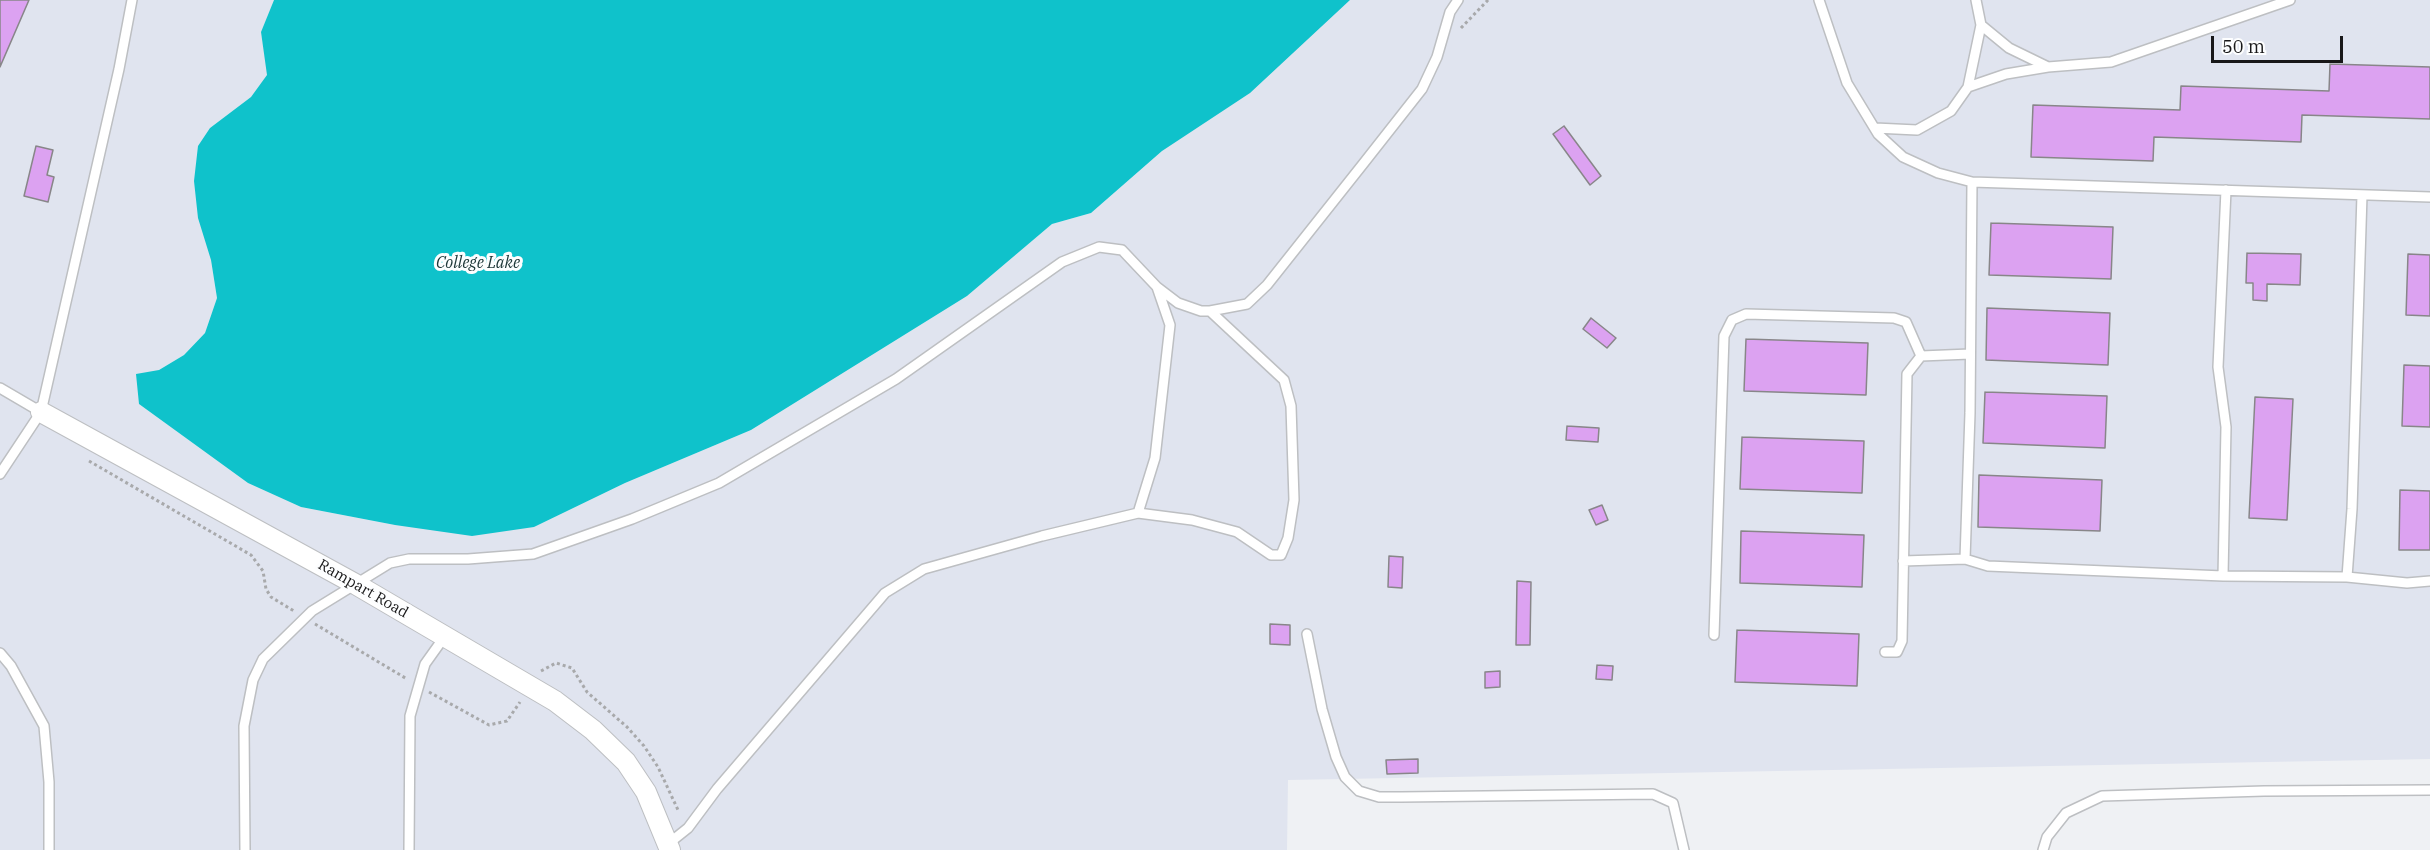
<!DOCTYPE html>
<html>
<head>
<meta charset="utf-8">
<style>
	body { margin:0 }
	#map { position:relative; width:2430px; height:850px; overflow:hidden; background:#eff1f4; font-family:"IBM Plex Serif",serif }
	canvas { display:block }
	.scale { position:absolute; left:2211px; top:36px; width:132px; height:27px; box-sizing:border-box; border:3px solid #181819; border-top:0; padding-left:8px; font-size:18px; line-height:21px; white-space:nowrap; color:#181819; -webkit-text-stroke:4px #fdfeff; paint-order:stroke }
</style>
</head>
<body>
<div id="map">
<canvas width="2430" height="850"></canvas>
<div class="scale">50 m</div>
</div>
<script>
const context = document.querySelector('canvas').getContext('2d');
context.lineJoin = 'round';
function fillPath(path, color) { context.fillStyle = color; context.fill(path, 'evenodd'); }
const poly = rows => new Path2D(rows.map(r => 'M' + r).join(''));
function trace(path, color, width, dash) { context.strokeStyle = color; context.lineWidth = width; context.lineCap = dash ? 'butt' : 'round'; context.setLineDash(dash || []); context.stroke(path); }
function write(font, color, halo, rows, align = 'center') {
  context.font = font + ' "IBM Plex Serif",serif'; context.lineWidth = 6; context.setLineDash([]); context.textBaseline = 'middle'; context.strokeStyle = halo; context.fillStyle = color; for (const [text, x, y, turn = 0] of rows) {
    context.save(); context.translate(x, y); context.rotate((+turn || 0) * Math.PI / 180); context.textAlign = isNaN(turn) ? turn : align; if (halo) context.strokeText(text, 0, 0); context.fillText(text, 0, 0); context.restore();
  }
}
fillPath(poly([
	[0,0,274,0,261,32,268,75,251,97,210,128,211,260,217,298,205,333,184,355,159,370,139,404,248,483,301,507,395,525,534,527,625,483,751,430,967,296,1052,224,1091,213,1162,151,1350,0,2430,0,2430,759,1288,780,1287,850,0,850]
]), '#e0e4ef');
fillPath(poly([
	[274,0,1350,0,1250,93,1162,151,1091,213,1052,224,967,296,751,430,625,483,534,527,472,536,395,525,301,507,248,483,139,404,136,374,159,370,184,355,205,333,217,298,211,260,198,218,194,181,198,146,210,128,251,97,267,75,261,32]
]), '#0fc2cb');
const building = poly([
	[0,0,29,0,0,67,0,0],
	[2330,64,2430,67,2430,119,2302,115,2301,142,2154,137,2153,161,2031,157,2033,105,2180,110,2181,86,2329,91,2330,64],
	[1564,126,1601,176,1590,185,1553,134,1564,126],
	[36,146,53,150,47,175,54,177,48,202,24,196,36,146],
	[1991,223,2113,227,2111,279,1989,275,1991,223],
	[2247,253,2301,254,2300,285,2267,284,2267,301,2253,300,2253,283,2246,283,2247,253],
	[2408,254,2430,255,2430,316,2406,315,2408,254],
	[1987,308,2110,313,2108,365,1986,360,1987,308],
	[1591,318,1616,338,1607,348,1583,329,1591,318],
	[1746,339,1868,343,1866,395,1744,391,1746,339],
	[2404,365,2430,366,2430,427,2402,426,2404,365],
	[1985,392,2107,396,2105,448,1983,443,1985,392],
	[2255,397,2293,399,2287,520,2249,518,2255,397],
	[1567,426,1599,428,1598,442,1566,440,1567,426],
	[1742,437,1864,441,1862,493,1740,489,1742,437],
	[1979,475,2102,480,2100,531,1978,527,1979,475],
	[2400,490,2430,491,2430,550,2399,550,2400,490],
	[1602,505,1608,520,1596,525,1589,510,1602,505],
	[1741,531,1864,535,1862,587,1740,583,1741,531],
	[1389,556,1403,557,1402,588,1388,587,1389,556],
	[1517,581,1531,582,1530,645,1516,645,1517,581],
	[1270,624,1290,625,1290,645,1270,644,1270,624],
	[1737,630,1859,634,1857,686,1735,682,1737,630],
	[1597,665,1613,666,1612,680,1596,679,1597,665],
	[1500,671,1500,687,1485,688,1485,672,1500,671],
	[1418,759,1418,773,1387,774,1386,760,1418,759]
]);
fillPath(building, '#dca2f1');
trace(building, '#888689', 1.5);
const lane = poly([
	[1819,0,1847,83,1878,134,1903,157,1938,173,1972,182,2430,197],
	[1976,0,1981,25,2009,48,2048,67,2111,62,2290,0],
	[1968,87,1981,25],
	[1875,128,1917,130,1951,111,1968,87,2006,74,2048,67],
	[1972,182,1970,413,1965,559,1988,566,2223,576],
	[2226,190,2218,367,2226,427,2223,576,2347,577,2352,509,2362,195],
	[1210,311,1247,304,1267,285,1363,164,1422,89,1437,57,1450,12,1458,0],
	[0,388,41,412],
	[0,474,41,412,119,69,132,0],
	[1138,513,1155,458,1170,325,1157,287],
	[1903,561,1965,559],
	[2347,577,2407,583,2430,581],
	[1307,634,1322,709,1336,757,1345,777,1359,791,1379,797,1401,797,1653,794,1673,803,1684,850],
	[1714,635,1724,336,1732,320,1746,314,1894,318,1906,322,1921,356,1970,354],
	[1885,652,1897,652,1902,641,1907,374,1921,356],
	[0,653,11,666,44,726,49,782,49,850],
	[245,850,244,726,253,680,263,659,312,611,390,563,409,559,468,559,533,554,632,519,719,483,896,379,1062,262,1099,247,1122,250,1157,287,1178,303,1201,311,1210,311,1284,380,1291,406,1294,500,1288,538,1281,555,1271,555,1237,532,1192,520,1138,513,1042,536,924,569,885,593,717,789,688,828,668,844],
	[409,850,410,716,425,664,445,636],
	[2043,850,2047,837,2066,813,2102,796,2264,791,2430,790]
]);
const street = poly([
	[41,412,357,585,555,701,593,730,626,762,646,792,670,850]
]);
trace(lane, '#bdbfc2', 12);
trace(street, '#bdbfc2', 22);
trace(poly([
	[1461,28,1488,0],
	[89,461,251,555,263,571,266,589,271,597,294,611],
	[315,624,407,679],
	[541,671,556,663,572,668,587,692,627,727,644,746,658,767,678,810],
	[429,692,489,725,507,721,520,702]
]), '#a8a9ab', 3, [3, 3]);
trace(lane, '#fff', 9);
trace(street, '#fff', 20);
write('15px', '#181819', '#fdfeff', [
	["Rampart Road",363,589,30]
]);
write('italic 16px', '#20393a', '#fdfeff', [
	["College Lake",478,263]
]);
</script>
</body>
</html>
